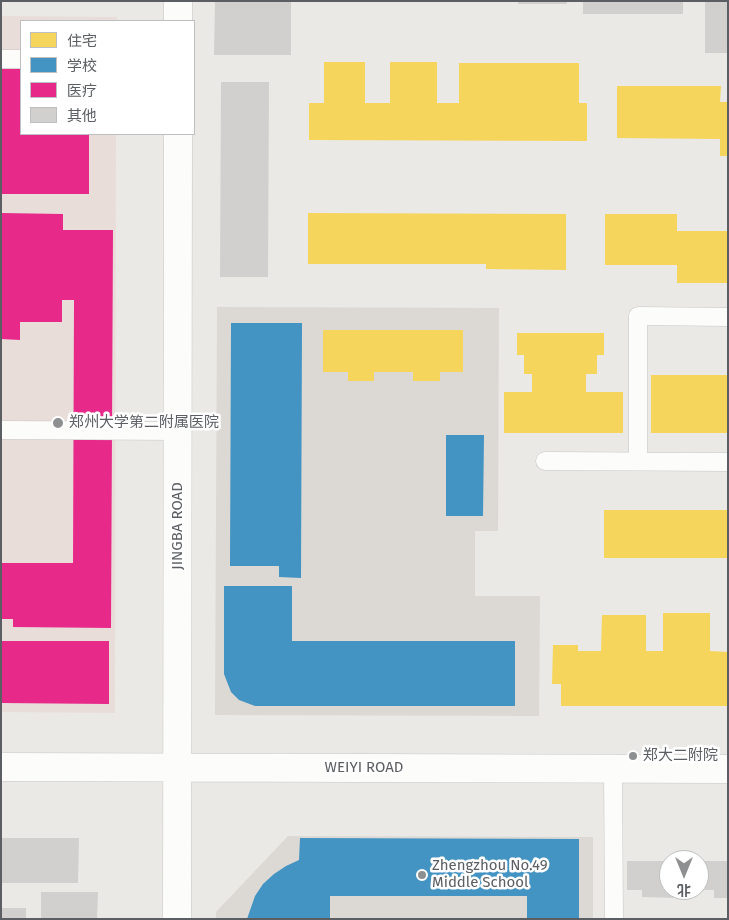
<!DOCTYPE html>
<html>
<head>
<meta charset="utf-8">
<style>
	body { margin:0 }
	#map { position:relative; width:729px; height:920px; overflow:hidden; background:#eae9e5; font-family:"Fira Sans","Noto Sans SC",sans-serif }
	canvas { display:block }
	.frame { position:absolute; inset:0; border:2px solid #5b5e62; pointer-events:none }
	.legend { position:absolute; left:20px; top:20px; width:175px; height:115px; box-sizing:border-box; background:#fff; border:1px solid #bdbfc0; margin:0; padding:6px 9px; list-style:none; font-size:15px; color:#5b5e62 }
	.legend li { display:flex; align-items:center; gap:10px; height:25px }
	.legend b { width:25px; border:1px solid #bdbfc0 }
	.north { position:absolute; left:659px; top:850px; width:50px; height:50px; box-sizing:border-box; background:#fff; border:1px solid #bdbfc0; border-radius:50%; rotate:180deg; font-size:14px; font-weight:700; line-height:20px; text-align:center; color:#5b5e62 }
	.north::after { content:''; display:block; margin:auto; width:18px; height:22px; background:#8d8f90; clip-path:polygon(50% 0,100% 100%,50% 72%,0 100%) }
</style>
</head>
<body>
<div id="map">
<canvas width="729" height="920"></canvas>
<div class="frame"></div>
<ul class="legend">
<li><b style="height:14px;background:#f6d55c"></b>住宅</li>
<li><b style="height:14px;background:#4393c3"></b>学校</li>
<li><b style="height:14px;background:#e7298a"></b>医疗</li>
<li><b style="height:14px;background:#d1d0ce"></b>其他</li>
</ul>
<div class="north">北</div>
</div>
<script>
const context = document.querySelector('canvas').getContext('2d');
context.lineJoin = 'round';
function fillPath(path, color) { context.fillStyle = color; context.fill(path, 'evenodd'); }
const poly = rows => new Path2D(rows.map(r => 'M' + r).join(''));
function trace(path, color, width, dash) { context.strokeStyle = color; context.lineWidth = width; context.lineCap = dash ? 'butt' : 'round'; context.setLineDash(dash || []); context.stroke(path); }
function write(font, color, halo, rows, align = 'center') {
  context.font = font + ' "Fira Sans","Noto Sans SC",sans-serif'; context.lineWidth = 5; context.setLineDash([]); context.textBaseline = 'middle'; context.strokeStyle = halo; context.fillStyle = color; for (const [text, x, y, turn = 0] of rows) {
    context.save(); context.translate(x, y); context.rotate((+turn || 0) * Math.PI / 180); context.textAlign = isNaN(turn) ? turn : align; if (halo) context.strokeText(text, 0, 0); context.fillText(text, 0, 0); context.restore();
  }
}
fillPath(poly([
	[217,307,499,308,498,531,475,531,475,596,540,596,539,716,215,715],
	[288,836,593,837,593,919,216,919,216,912]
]), '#dcd9d5');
fillPath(poly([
	[1,16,117,17,117,21,21,21,21,134,116,134,115,713,1,712]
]), '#e9ddda');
fillPath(poly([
	[324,62,365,62,365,103,390,103,390,62,437,62,437,103,459,103,459,63,579,63,579,103,587,103,587,141,309,140,309,103,324,103],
	[617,86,721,86,720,102,728,102,728,156,720,156,720,139,617,138],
	[308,213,566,214,566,270,486,269,486,264,308,264],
	[605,214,677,214,677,231,728,231,728,283,677,283,677,265,605,265],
	[323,330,463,330,463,372,440,372,440,381,413,381,413,372,374,372,374,381,348,381,348,372,323,372],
	[517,333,604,333,604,355,597,355,597,374,586,374,586,392,623,392,623,433,504,433,504,392,532,392,532,374,524,374,524,355,517,355],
	[651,375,728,375,728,433,651,433],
	[604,510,728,510,728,558,604,558],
	[663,613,710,613,710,651,728,652,728,706,561,706,561,684,552,684,553,645,578,645,578,651,601,651,602,615,646,615,646,651,663,651]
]), '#f6d55c');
fillPath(poly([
	[231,323,302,323,301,578,279,577,279,566,230,566],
	[446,435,484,435,483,516,446,516],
	[224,586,292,586,292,641,515,641,515,706,255,706,239,700,231,692,224,674],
	[300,838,579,839,579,919,527,919,527,896,330,896,330,919,247,919,255,896,263,884,274,874,286,866,299,860]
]), '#4393c3');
fillPath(poly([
	[1,69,21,69,21,134,89,134,89,194,1,194],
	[1,213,63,214,63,230,113,230,111,628,13,627,13,619,1,619,1,563,73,563,74,300,62,300,62,322,20,322,20,340,1,339],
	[1,641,109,641,109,704,1,703]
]), '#e7298a');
fillPath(poly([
	[215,1,291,1,291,55,214,55],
	[518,1,567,1,567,4,518,4],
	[583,1,683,1,683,14,583,14],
	[705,1,728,1,728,53,705,53],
	[221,82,269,82,268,277,220,277],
	[1,838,79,838,78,883,1,883],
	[627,861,669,861,669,890,678,890,678,898,642,897,642,890,627,890],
	[699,861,728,861,728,898,714,898,714,890,699,890],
	[41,892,98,892,97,919,41,919],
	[1,908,26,908,26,919,1,919]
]), '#d1d0ce');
const service = poly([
	[1,59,21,59],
	[1,430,178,431],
	[545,461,728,462],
	[638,461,638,316,728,317],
	[613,769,614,919]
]);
const tertiary = poly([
	[178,21,178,1],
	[1,767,728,769],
	[177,919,178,134]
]);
trace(service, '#c7c7c7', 19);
trace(tertiary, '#c7c7c7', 29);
trace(service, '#fcfcfb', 18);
trace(tertiary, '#fcfcfb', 28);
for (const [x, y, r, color] of [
	[58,423,6,"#8d8f90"],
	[633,756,5,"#8d8f90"],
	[422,875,5,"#8d8f90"]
]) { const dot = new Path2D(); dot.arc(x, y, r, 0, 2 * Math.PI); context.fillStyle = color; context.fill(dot); trace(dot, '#fff', 2); }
write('15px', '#5b5e62', '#fff', [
	["郑州大学第二附属医院",69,423],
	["郑大二附院",643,756],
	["Zhengzhou No.49",432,866],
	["Middle School",432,883]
], 'left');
write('15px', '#5b5e62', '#fff', [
	["JINGBA ROAD",178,526,-90],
	["WEIYI ROAD",364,768]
]);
</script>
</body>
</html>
